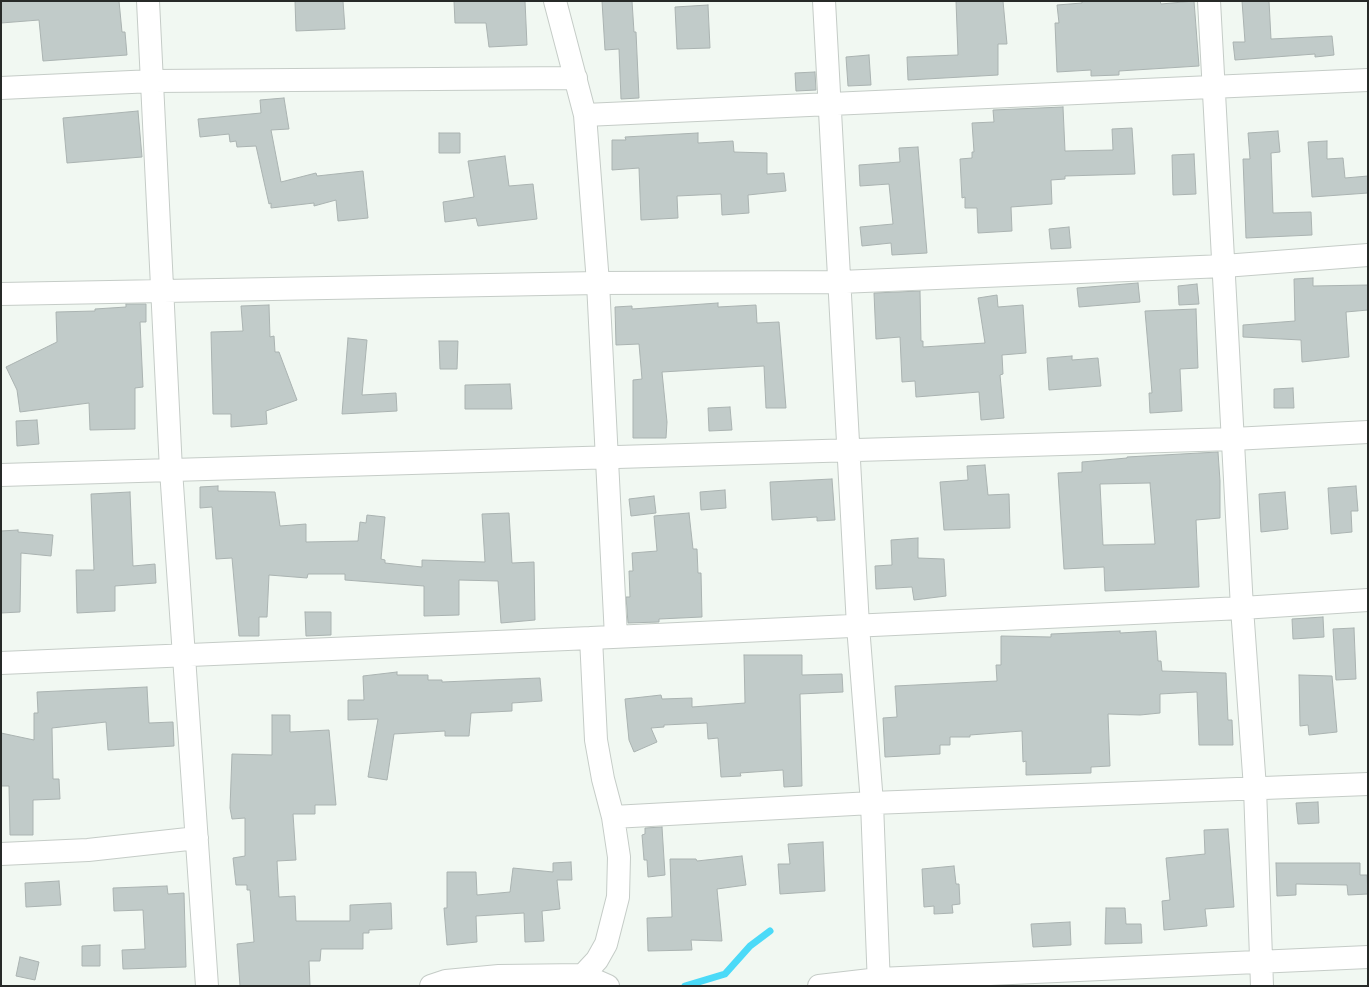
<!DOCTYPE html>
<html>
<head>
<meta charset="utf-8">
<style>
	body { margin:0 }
	#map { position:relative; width:1369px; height:987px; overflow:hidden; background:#f1f8f2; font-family:Overpass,sans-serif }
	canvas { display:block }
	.frame { position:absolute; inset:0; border:2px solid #272a28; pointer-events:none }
</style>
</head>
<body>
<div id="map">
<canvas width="1369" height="987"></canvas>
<div class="frame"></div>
</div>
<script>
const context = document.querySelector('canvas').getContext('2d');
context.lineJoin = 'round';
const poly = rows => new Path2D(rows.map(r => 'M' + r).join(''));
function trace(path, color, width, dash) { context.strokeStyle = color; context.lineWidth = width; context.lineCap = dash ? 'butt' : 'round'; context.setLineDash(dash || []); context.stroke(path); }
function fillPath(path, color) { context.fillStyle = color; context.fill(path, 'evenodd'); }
trace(poly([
	[685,986,725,974,750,946,770,931]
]), '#4bdaf8', 7);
const building = poly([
	[1,1,119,1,122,32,125,32,127,55,43,61,39,20,1,23,1,1],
	[295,1,343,1,345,29,296,31,295,1],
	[454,1,525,1,527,45,489,47,486,23,455,23,454,1],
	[602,1,632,1,634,32,636,32,639,98,621,99,619,49,605,50,602,1],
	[956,1,1003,1,1007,44,998,44,998,75,908,80,907,57,958,55,956,1],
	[1082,1,1160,1,1161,4,1194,1,1199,66,1119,71,1119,75,1091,76,1091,70,1057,72,1055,23,1059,23,1057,5,1082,3,1082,1],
	[1242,1,1269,1,1271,39,1332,36,1334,55,1315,57,1315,54,1235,60,1233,42,1245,42,1242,1],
	[708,5,710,48,677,49,675,7,708,5],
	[869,55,871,85,848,86,846,57,869,55],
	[815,72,816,90,796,91,795,73,815,72],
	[284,98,289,129,271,130,281,182,316,173,317,176,363,171,368,218,338,221,336,200,314,206,314,203,271,208,271,203,269,204,256,146,237,147,236,141,230,142,229,134,200,137,198,119,261,113,260,100,284,98],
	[1063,107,1065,151,1113,150,1112,129,1132,128,1135,174,1065,176,1065,179,1051,180,1052,204,1011,207,1012,231,978,233,977,208,965,208,965,197,962,198,960,159,972,158,972,152,974,152,972,123,994,122,993,110,1063,107],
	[138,111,142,157,67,163,63,118,138,111],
	[1278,131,1280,152,1271,153,1273,213,1311,212,1312,235,1246,238,1243,159,1250,159,1248,133,1278,131],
	[439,133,460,133,460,153,439,153,439,133],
	[698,133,698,143,733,141,734,152,767,153,767,174,784,173,786,191,748,195,749,213,722,215,721,194,677,196,678,218,641,220,639,168,612,170,612,140,626,140,625,137,698,133],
	[1327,141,1327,159,1343,158,1345,178,1368,176,1368,193,1312,197,1308,142,1327,141],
	[918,147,927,253,892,255,891,243,862,246,860,227,893,224,889,184,860,186,859,165,900,162,899,148,918,147],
	[1194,154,1196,194,1173,195,1172,155,1194,154],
	[505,156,509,186,533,184,537,219,478,226,476,218,445,222,443,202,474,197,468,161,505,156],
	[1069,227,1071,248,1051,249,1049,229,1069,227],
	[1313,278,1313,286,1368,285,1368,310,1346,312,1349,357,1302,362,1301,340,1243,337,1243,325,1295,321,1294,279,1313,278],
	[1138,283,1140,302,1079,307,1077,288,1138,283],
	[1197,284,1199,304,1179,305,1178,286,1197,284],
	[920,291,921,341,923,341,923,347,985,343,978,298,997,295,998,307,1023,305,1026,353,1002,355,1003,374,1000,375,1004,418,981,420,979,392,916,397,915,381,902,382,900,337,876,339,874,293,920,291],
	[718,303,718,307,756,305,757,323,779,322,786,408,766,408,764,366,662,372,667,422,666,438,633,438,633,380,642,379,639,344,616,345,615,307,632,306,632,309,718,303],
	[126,304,146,304,146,322,140,322,143,387,135,388,135,429,90,430,89,403,20,412,17,390,6,367,57,342,56,312,95,311,95,309,126,307,126,304],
	[269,305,270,337,274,336,275,352,279,352,297,400,266,411,267,424,231,427,231,414,213,414,211,332,243,331,241,306,269,305],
	[1196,309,1198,368,1180,369,1182,411,1150,413,1149,393,1152,393,1145,311,1196,309],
	[348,338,367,340,362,395,396,393,397,411,342,414,348,338],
	[439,341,458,341,457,369,440,369,439,341],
	[1072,356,1072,360,1098,358,1101,386,1049,390,1047,358,1072,356],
	[510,384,512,409,465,409,465,385,510,384],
	[1293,388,1294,408,1274,408,1274,389,1293,388],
	[730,407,732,430,709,431,708,408,730,407],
	[37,420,39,444,17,446,16,421,37,420],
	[1218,452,1220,481,1220,518,1196,520,1199,587,1105,591,1104,567,1064,569,1058,473,1082,472,1082,462,1127,458,1127,457,1218,452],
	[1150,483,1155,544,1103,545,1100,484,1150,483],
	[985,465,988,495,1009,494,1010,528,944,530,940,482,968,480,967,466,985,465],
	[832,479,835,520,817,521,817,517,772,520,770,482,832,479],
	[218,486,218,491,275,492,280,526,306,524,306,542,358,541,360,522,366,523,367,515,385,517,381,559,385,560,385,563,422,567,422,560,485,562,482,514,509,513,512,563,534,562,535,620,501,623,498,581,459,580,459,615,424,616,424,586,345,580,345,574,308,574,307,578,269,575,267,617,259,617,259,636,239,636,232,558,216,559,212,507,200,508,200,487,218,486],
	[1356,486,1358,511,1351,511,1352,532,1331,534,1328,488,1356,486],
	[725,490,726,508,701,510,700,492,725,490],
	[130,492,133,566,155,564,156,583,115,586,115,611,77,613,76,570,94,570,91,494,130,492],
	[1285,492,1288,529,1261,532,1259,494,1285,492],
	[654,496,656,513,631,516,629,499,654,496],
	[689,513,693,549,697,549,698,573,701,573,702,617,659,619,659,622,628,623,626,597,630,597,629,571,633,571,632,553,657,551,654,516,689,513],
	[18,530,18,532,53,535,51,556,21,553,20,612,1,613,1,531,18,530],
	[918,538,918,558,944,559,946,596,914,600,912,587,876,589,875,566,892,565,891,540,918,538],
	[305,612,331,612,331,635,306,636,305,612],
	[1323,617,1324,637,1293,639,1292,619,1323,617],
	[1354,628,1356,679,1336,680,1333,629,1354,628],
	[1120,631,1120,633,1156,631,1158,661,1161,661,1162,671,1226,673,1228,720,1232,720,1233,745,1199,745,1197,692,1160,694,1160,713,1140,715,1108,714,1110,766,1091,767,1091,773,1026,775,1026,761,1023,762,1022,731,970,735,970,737,950,737,950,745,940,745,940,754,885,757,883,718,897,717,895,686,997,681,996,665,1001,665,1001,636,1051,637,1051,634,1120,631],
	[744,655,802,655,802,675,842,674,843,692,800,694,802,786,784,787,783,770,740,773,741,776,721,777,718,738,708,739,707,723,664,725,664,727,651,728,657,742,634,752,629,740,625,699,661,695,662,699,692,698,692,707,745,703,744,655],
	[397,672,397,675,428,675,428,680,442,680,442,682,540,678,542,701,512,703,512,711,471,713,469,736,445,736,445,731,394,734,387,780,368,777,378,719,348,720,348,700,364,700,363,676,397,672],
	[1299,675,1332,676,1337,732,1309,735,1308,725,1300,726,1299,675],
	[147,687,149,723,173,722,174,746,108,750,106,722,52,728,53,779,59,779,60,799,33,800,33,835,10,835,9,786,1,786,1,733,34,740,34,713,38,713,37,692,147,687],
	[272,715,290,715,290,732,329,730,336,805,315,805,315,814,293,814,296,860,277,861,279,897,295,896,296,921,350,921,350,905,391,903,392,929,369,930,369,933,363,933,363,949,321,949,320,961,309,961,310,986,240,986,237,944,254,942,250,890,247,890,247,885,236,885,233,858,245,856,245,818,232,819,230,808,232,754,272,755,272,715],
	[1318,802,1319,823,1298,824,1296,803,1318,802],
	[662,827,665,875,648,877,647,860,644,860,642,835,645,834,645,828,662,827],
	[1228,829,1234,907,1205,909,1207,926,1164,930,1162,901,1170,900,1166,858,1205,854,1204,830,1228,829],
	[823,842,825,891,780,894,778,864,790,864,788,844,823,842],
	[742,856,746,885,717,889,722,941,691,940,692,950,648,951,647,918,672,917,670,859,696,859,697,861,742,856],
	[571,862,572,880,557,880,560,909,542,911,544,941,525,942,524,913,476,916,477,942,447,945,444,908,447,908,447,872,476,872,477,895,510,892,513,868,553,872,553,863,571,862],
	[1276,863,1360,863,1360,875,1367,875,1368,894,1348,895,1347,885,1296,884,1296,895,1277,896,1276,863],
	[954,866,956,884,959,884,960,904,952,905,953,913,934,914,934,906,924,907,922,869,954,866],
	[59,881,61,905,26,907,25,883,59,881],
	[167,886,168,894,184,893,186,967,123,969,122,950,145,949,143,910,114,911,113,888,167,886],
	[1106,908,1125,908,1126,924,1141,924,1142,943,1105,944,1106,908],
	[1070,922,1071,945,1033,947,1031,924,1070,922],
	[100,945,100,966,82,966,82,946,100,945],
	[20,957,39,962,35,980,16,976,20,957]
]);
fillPath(building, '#c1cbc9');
trace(building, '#aab3b1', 1);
const minor = poly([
	[148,1,171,470,207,986],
	[555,1,585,115,598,283,616,637],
	[824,1,858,626,872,803,879,986],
	[1209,1,1242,608,1255,788,1262,986],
	[1,88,153,81,576,78],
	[585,115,1368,80],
	[1,294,598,283,840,282,1224,266,1368,255],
	[1,475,1233,439,1368,432],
	[1,663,591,638,1242,608,1368,600],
	[613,817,872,803,1368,784],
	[1,854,88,850,197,838],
	[583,975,608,986],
	[431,986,446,981,499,976,583,975,597,960,606,944,618,897,619,857,613,817,603,779,596,740,591,638],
	[819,986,879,979,1368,957]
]);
trace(minor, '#c5ccc7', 24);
trace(minor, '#fff', 22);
</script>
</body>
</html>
